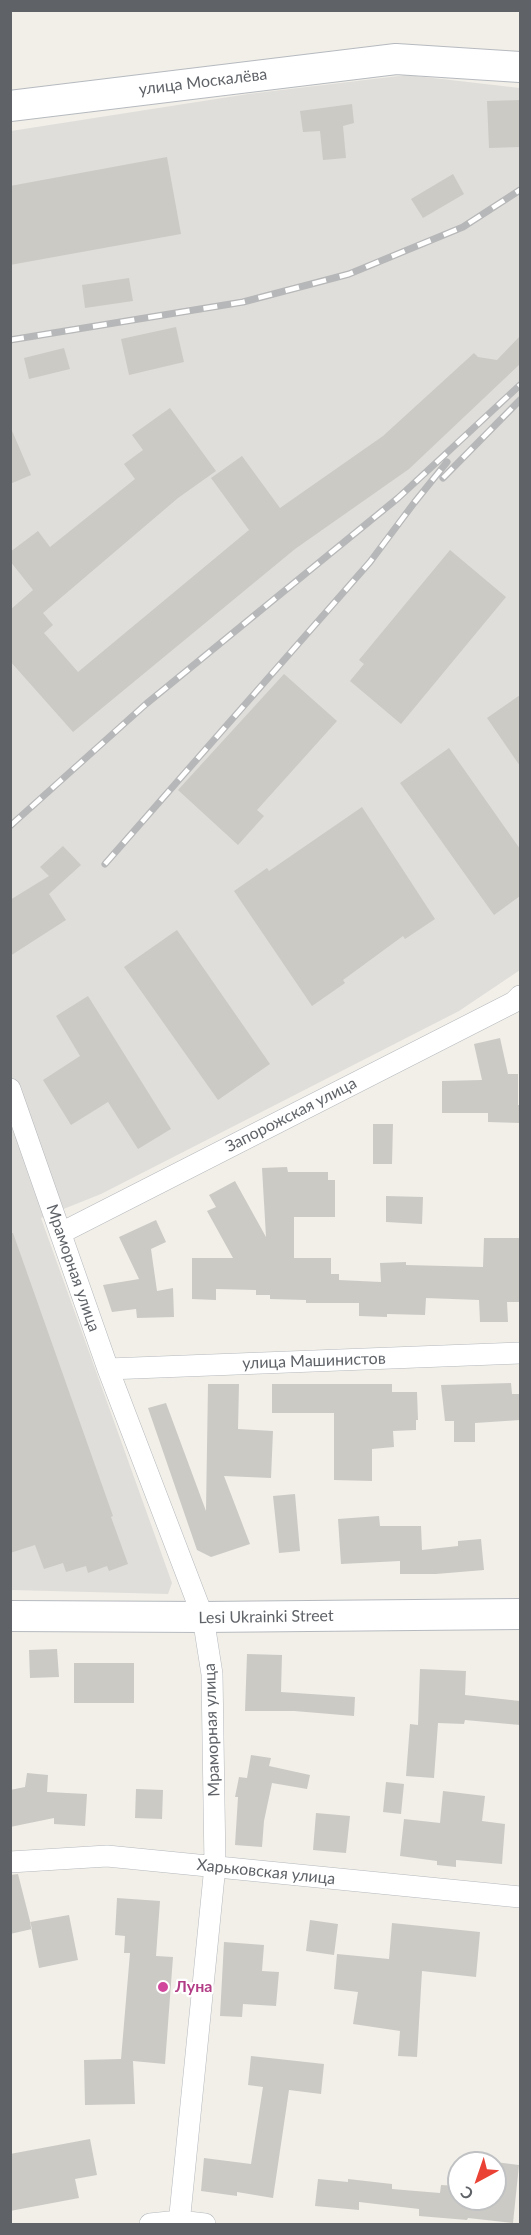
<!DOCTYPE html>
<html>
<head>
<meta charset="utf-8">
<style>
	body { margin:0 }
	#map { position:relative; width:531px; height:2235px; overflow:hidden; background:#f1efe8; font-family:Lato,sans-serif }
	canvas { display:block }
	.frame { position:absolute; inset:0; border:12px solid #5f6368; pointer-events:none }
	.north { position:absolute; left:447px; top:2151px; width:60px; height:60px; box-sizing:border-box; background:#fff; border:2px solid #bfc1c3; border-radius:50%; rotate:220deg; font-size:16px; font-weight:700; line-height:24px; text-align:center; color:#5f6368 }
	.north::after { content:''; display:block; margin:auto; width:21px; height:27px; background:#ea4335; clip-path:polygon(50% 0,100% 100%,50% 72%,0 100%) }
</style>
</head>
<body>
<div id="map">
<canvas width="531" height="2235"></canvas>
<div class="frame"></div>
<div class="north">С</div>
</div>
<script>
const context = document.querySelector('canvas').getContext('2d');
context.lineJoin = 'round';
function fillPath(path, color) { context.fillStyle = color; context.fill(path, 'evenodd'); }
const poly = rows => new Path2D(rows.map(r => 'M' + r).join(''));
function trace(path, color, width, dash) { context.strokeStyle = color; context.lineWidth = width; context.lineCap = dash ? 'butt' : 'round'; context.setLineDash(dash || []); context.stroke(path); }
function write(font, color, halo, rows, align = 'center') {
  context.font = font + ' Lato,sans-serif'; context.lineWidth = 4.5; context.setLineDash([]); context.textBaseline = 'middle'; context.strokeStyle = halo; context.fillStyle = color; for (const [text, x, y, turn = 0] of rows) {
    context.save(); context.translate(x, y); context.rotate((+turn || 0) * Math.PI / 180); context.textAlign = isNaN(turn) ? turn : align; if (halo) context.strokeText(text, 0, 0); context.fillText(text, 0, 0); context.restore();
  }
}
fillPath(poly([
	[407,75,520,88,520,970,459,1011,101,1194,41,1218,172,1583,168,1594,11,1590,11,131,248,94]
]), '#e0deda');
fillPath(poly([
	[520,100,520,147,489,148,487,101],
	[352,104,354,123,343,126,346,158,323,160,320,131,303,132,300,111],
	[167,157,181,234,10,265,10,186],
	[453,174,464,194,423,218,411,199],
	[129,278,133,301,85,308,82,285],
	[176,327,184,362,129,375,121,339],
	[520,336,520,364,409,469,295,549,73,732,10,661,10,610,33,590,10,561,10,552,38,531,50,547,135,479,124,464,143,450,132,435,170,408,216,471,178,498,43,613,53,625,44,633,78,672,249,530,211,478,242,456,280,508,383,436,474,353,478,357,497,360],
	[64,348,70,369,29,379,24,358],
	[10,426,31,475,10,484],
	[450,550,506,597,401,724,350,681,364,664,359,660],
	[284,674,337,721,257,810,264,816,238,845,178,790],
	[520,695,520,766,487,718],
	[449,748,520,849,520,896,494,915,400,783],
	[362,807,435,919,405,939,403,936,343,980,345,983,312,1006,234,891,267,868,269,871],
	[63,846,81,865,49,894,66,920,10,956,10,900,49,876,40,867],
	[177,930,270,1064,218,1100,124,967],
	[88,996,171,1129,138,1149,108,1102,71,1125,43,1080,80,1056,56,1016],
	[500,1038,508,1074,518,1074,518,1105,520,1105,520,1123,488,1122,488,1113,442,1113,442,1081,482,1080,474,1044],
	[373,1124,393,1124,392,1164,373,1164],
	[287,1167,288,1172,328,1172,328,1180,335,1180,335,1217,294,1217,294,1258,331,1258,331,1274,339,1274,339,1280,381,1282,380,1263,406,1262,406,1265,483,1267,484,1238,520,1238,520,1302,507,1302,508,1322,480,1322,479,1300,426,1298,425,1315,387,1314,387,1317,359,1316,359,1303,306,1303,306,1300,270,1299,270,1295,256,1295,256,1290,216,1289,216,1300,192,1299,192,1258,233,1258,207,1211,216,1207,209,1195,235,1181,266,1237,262,1168],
	[386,1196,423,1197,422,1224,386,1222],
	[156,1220,166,1242,151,1249,157,1291,173,1288,174,1317,137,1318,136,1309,112,1312,103,1285,139,1279,119,1237],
	[10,1233,13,1233,113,1516,111,1517,128,1564,109,1571,107,1566,88,1573,86,1566,66,1572,63,1563,44,1569,35,1545,10,1553],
	[511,1383,512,1394,520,1394,520,1420,475,1423,475,1442,454,1442,454,1421,445,1421,441,1385],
	[208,1384,239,1384,238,1429,273,1431,271,1478,224,1476,250,1544,211,1557,197,1550,148,1408,166,1403,206,1511],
	[272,1384,392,1384,392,1392,417,1392,418,1420,416,1420,416,1430,393,1431,394,1447,372,1449,372,1481,334,1480,334,1413,272,1413],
	[295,1494,300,1551,279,1553,273,1496],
	[379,1516,380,1526,421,1526,422,1550,458,1546,458,1541,481,1539,484,1570,436,1574,400,1574,400,1561,341,1564,338,1519],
	[57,1649,59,1677,30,1678,29,1650],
	[247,1654,282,1655,281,1692,355,1697,354,1716,294,1711,245,1711],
	[74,1663,134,1663,134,1703,74,1703],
	[420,1669,466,1671,465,1695,520,1701,520,1725,465,1720,464,1724,438,1723,434,1778,406,1776,410,1724,418,1725],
	[251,1755,271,1758,269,1766,310,1775,307,1789,272,1783,264,1821,262,1847,235,1845,238,1797,235,1797,239,1777,247,1778],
	[27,1773,48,1775,47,1792,87,1794,85,1826,54,1824,54,1818,10,1827,10,1790,25,1787],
	[386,1782,404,1784,401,1814,383,1812],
	[136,1789,163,1790,162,1819,135,1818],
	[443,1791,485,1796,482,1821,505,1824,502,1864,456,1860,456,1867,437,1865,437,1861,400,1856,404,1819,440,1823],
	[316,1813,350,1816,346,1853,313,1850],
	[18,1874,32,1929,10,1934,10,1875],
	[117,1898,160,1901,156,1956,173,1957,165,2064,133,2061,135,2104,85,2105,84,2060,121,2059,130,1953,124,1953,125,1936,115,1935],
	[69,1915,78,1960,39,1968,30,1922],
	[310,1920,338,1924,334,1955,306,1951],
	[392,1923,480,1932,476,1977,422,1971,417,2057,398,2056,400,2031,353,2024,358,1992,334,1989,337,1954,389,1959],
	[224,1942,264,1945,262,1971,279,1972,276,2006,243,2004,242,2017,220,2016],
	[251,2056,324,2064,321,2094,289,2090,273,2198,237,2192,237,2196,201,2191,204,2158,251,2164,263,2087,248,2085],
	[90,2139,97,2175,75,2179,79,2198,10,2211,10,2154],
	[495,2162,519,2165,513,2223,468,2218,467,2220,419,2216,419,2209,359,2202,359,2210,315,2206,318,2179,348,2182,348,2179,392,2184,392,2189,440,2193,441,2185,459,2186,459,2199,495,2199]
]), '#cccac5');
const minor = poly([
	[10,1089,108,1369,203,1617,212,1674,215,1866,179,2224],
	[61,1233,514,1002,520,996],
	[108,1369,520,1353],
	[10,1862,107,1856,520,1897],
	[150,2224,179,2221,205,2224]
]);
const secondary = poly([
	[10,106,396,59,520,67],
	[10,1616,203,1617,520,1614]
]);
trace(minor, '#b5b8bc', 22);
trace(secondary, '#b6babf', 32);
trace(minor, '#fff', 21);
trace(secondary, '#fff', 30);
const rail = poly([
	[10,340,243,302,349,274,463,227,520,190],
	[443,478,520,400],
	[10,826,146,704,398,498,520,385],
	[105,864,370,562,414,503,447,462]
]);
trace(rail, '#b6b7b8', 7);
trace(rail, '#fff', 4.5, [14]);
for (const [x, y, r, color] of [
	[163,1987,6,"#d1479c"]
]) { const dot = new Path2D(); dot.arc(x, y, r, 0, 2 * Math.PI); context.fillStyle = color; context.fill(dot); trace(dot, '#fff', 2); }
write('16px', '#5f6368', '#fff', [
	["улица Москалёва",203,82,-7],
	["Запорожская улица",291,1115,-27],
	["Мраморная улица",73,1268,71],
	["улица Машинистов",314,1361,-2],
	["Lesi Ukrainki Street",266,1617,-1],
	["Мраморная улица",212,1730,-92],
	["Харьковская улица",266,1872,6]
]);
write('bold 16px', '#b23c85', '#fff', [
	["Луна",175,1987]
], 'left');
</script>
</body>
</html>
